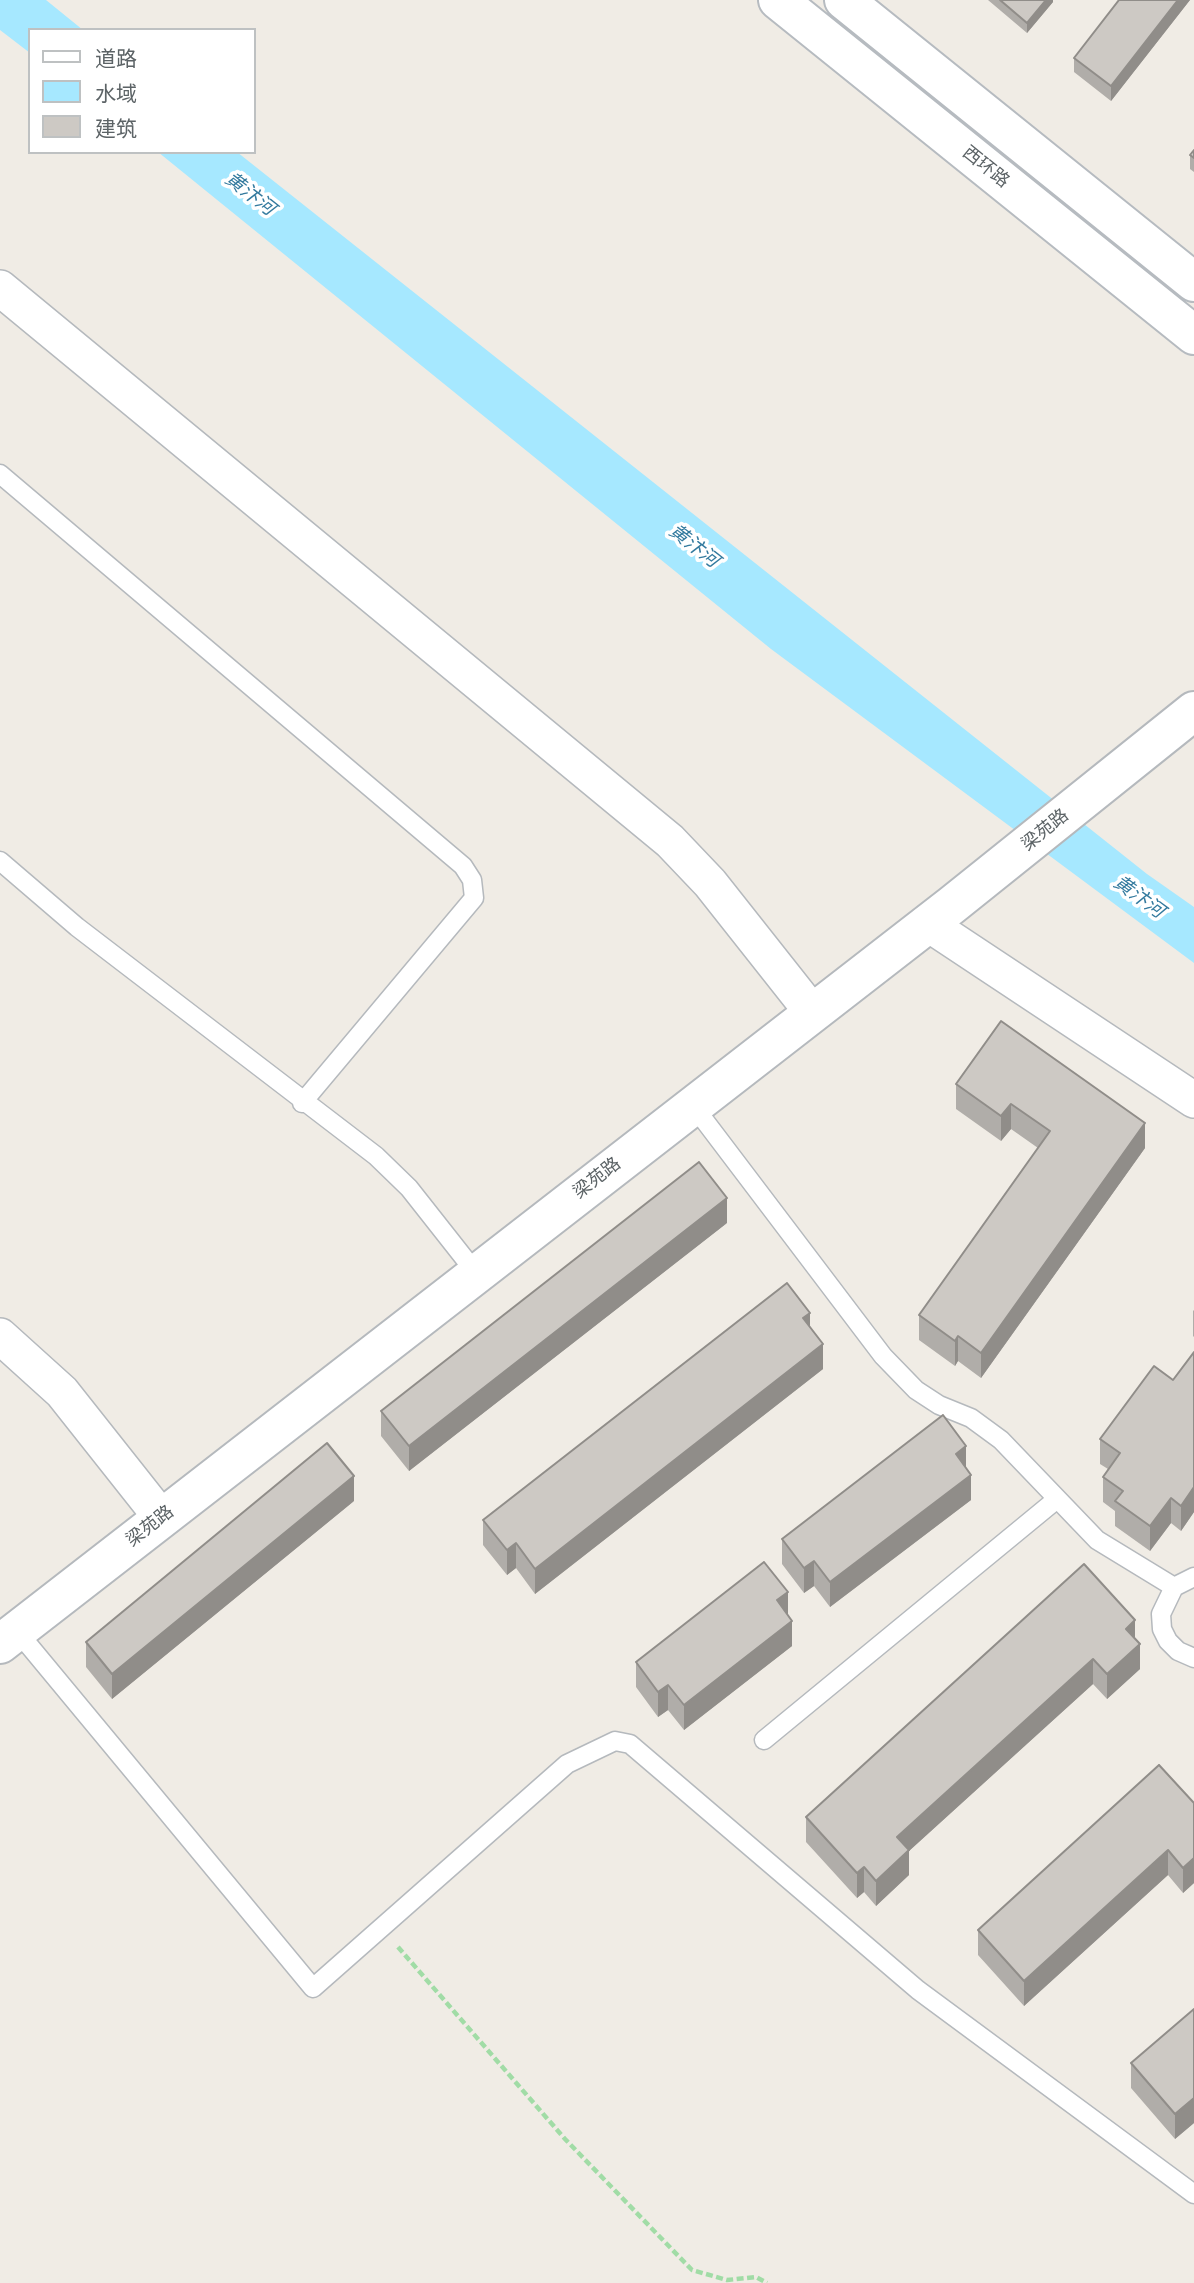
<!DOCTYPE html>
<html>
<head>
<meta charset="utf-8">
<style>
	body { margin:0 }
	#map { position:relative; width:1194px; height:2283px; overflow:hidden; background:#f0ece5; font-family:Quicksand,"Noto Sans SC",sans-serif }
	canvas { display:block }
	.legend { position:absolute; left:28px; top:28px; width:228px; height:126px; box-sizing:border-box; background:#fff; border:2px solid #bec1c2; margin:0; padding:9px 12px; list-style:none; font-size:21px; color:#5c6366 }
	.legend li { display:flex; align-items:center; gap:14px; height:35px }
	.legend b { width:35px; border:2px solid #bec1c2 }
</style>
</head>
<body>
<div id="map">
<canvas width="1194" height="2283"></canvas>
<ul class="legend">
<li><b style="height:9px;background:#fff"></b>道路</li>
<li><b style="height:19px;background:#a6e8ff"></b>水域</li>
<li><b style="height:19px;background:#cdc9c4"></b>建筑</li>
</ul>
</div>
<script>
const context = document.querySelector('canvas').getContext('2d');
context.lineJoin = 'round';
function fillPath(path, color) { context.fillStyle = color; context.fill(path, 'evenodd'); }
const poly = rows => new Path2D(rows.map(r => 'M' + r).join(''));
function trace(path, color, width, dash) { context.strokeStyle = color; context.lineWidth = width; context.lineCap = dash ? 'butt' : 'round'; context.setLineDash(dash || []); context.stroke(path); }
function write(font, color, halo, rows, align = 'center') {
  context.font = font + ' Quicksand,"Noto Sans SC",sans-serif'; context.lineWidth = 7; context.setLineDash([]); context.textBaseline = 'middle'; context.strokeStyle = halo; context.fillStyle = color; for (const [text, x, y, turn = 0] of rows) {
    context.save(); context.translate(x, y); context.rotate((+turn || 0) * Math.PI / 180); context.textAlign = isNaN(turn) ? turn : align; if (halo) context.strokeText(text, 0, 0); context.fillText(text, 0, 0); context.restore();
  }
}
fillPath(poly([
	[0,0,46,0,83,30,30,30,30,53,0,30],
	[158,152,237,152,1147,874,1194,907,1194,963,771,649]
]), '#a6e8ff');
const service = poly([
	[0,474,463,866,472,880,474,898,302,1103],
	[0,861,77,927,376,1156,409,1188,476,1273],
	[692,1104,883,1356,916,1390,939,1405,971,1418,1001,1440,1097,1540,1174,1587],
	[1194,1577,1174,1587,1161,1614,1162,1629,1168,1641,1178,1651,1194,1658],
	[17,1631,313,1988,567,1764,615,1741,630,1744,918,1990,1194,2194],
	[764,1740,1057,1499]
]);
const minor = poly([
	[0,288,670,841,710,883,812,1012],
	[927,923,1194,1100],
	[0,1336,62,1392,161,1517]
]);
const tertiary = poly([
	[0,1644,952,905,1194,711]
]);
const secondary = poly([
	[778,0,1194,335],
	[844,0,1194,282]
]);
trace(service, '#b5b9bd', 21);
trace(minor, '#b5b9bd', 38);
trace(tertiary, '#b5b9bd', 42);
trace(secondary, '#b6bbc0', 42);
trace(poly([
	[398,1947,565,2139,692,2270,727,2280,756,2277,767,2283]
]), '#a1dca6', 4.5, [7, 3.5]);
trace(service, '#fff', 18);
trace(minor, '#fff', 35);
trace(tertiary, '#fff', 38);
trace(secondary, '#fff', 38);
fillPath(poly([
	[988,0,1053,0,1053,2,1027,33],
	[1119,0,1190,0,1111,101,1074,72,1074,58],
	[1194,150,1194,172,1190,169,1190,155],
	[956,1084,1145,1148,981,1378,958,1361,955,1366,919,1340,919,1315,1038,1148,1011,1129,1001,1141,956,1109],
	[727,1223,409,1471,381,1436,381,1411],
	[1194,1310,1194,1337,1193,1336,1193,1311],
	[810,1327,823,1369,535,1594,516,1568,507,1575,483,1545,483,1520],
	[1194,1352,1194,1512,1181,1531,1171,1523,1150,1551,1115,1526,1115,1511,1103,1502,1103,1477,1108,1469,1100,1464,1100,1439,1173,1380],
	[966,1469,971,1500,830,1607,814,1586,804,1593,782,1564,782,1539],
	[354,1501,112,1699,86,1667,86,1642],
	[1084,1564,1135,1639,1140,1669,1107,1699,1093,1684,909,1851,909,1875,876,1906,864,1892,857,1898,806,1842,806,1817],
	[788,1615,792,1646,684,1730,668,1710,658,1717,636,1687,636,1662],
	[1194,1803,1194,1883,1183,1893,1168,1875,1024,2006,978,1955,978,1930],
	[1194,2009,1194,2123,1175,2139,1131,2088,1131,2063]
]), '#b0ada9');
fillPath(poly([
	[1046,0,1053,0,1053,2,1027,33,1027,23],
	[1178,0,1190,0,1111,101,1111,86],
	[1011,1104,1011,1129,1001,1141,1001,1116],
	[1145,1123,1145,1148,981,1378,981,1353],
	[727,1198,727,1223,409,1471,409,1446],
	[810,1313,810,1338,803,1318],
	[958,1336,958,1361,955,1366,955,1341],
	[823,1344,823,1369,535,1594,535,1569],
	[966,1446,966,1471,956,1454],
	[971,1475,971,1500,830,1607,830,1582],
	[354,1476,354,1501,112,1699,112,1674],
	[1194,1487,1194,1512,1181,1531,1181,1506],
	[1171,1498,1171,1523,1150,1551,1150,1526],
	[516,1543,516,1568,507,1575,507,1550],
	[814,1561,814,1586,804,1593,804,1568],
	[788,1592,788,1617,777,1600],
	[1135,1620,1135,1645,1126,1629],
	[792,1621,792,1646,684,1730,684,1705],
	[1140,1644,1140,1669,1107,1699,1107,1674],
	[1093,1659,1093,1684,909,1851,909,1875,876,1906,876,1881,897,1837],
	[668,1685,668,1710,658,1717,658,1692],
	[1168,1850,1168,1875,1024,2006,1024,1981],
	[1194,1858,1194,1883,1183,1893,1183,1868],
	[864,1867,864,1892,857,1898,857,1873],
	[1194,2098,1194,2123,1175,2139,1175,2114]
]), '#908d89');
const building = poly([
	[1000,0,1046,0,1027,23,1000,0],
	[1119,0,1178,0,1111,86,1074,58,1119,0],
	[1194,150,1194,158,1190,155,1194,150],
	[1001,1021,1145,1123,981,1353,958,1336,955,1341,919,1315,1050,1131,1011,1104,1001,1116,956,1084,1001,1021],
	[699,1162,727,1198,409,1446,381,1411,699,1162],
	[787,1283,810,1313,803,1318,823,1344,535,1569,516,1543,507,1550,483,1520,787,1283],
	[1194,1352,1194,1487,1181,1506,1171,1498,1150,1526,1115,1501,1123,1491,1103,1477,1120,1453,1100,1439,1154,1366,1173,1380,1194,1352],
	[943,1415,966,1446,956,1454,971,1475,830,1582,814,1561,804,1568,782,1539,943,1415],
	[327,1443,354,1476,112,1674,86,1642,327,1443],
	[764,1562,788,1592,777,1600,792,1621,684,1705,668,1685,658,1692,636,1662,764,1562],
	[1084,1564,1135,1620,1126,1629,1140,1644,1107,1674,1093,1659,897,1837,909,1850,876,1881,864,1867,857,1873,806,1817,1084,1564],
	[1159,1765,1194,1803,1194,1858,1183,1868,1168,1850,1024,1981,978,1930,1159,1765],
	[1194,2009,1194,2098,1175,2114,1131,2063,1194,2009]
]);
fillPath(building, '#cdc9c4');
trace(building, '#908d89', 2);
write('18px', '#5c6366', '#fff', [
	["西环路",986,167,39],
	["梁苑路",1045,830,-39],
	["梁苑路",597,1178,-38],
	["梁苑路",150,1526,-38]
]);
write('italic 19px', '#337a9e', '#fff', [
	["黄汴河",250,194,38],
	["黄汴河",694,546,38],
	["黄汴河",1139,897,36]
]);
</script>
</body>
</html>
